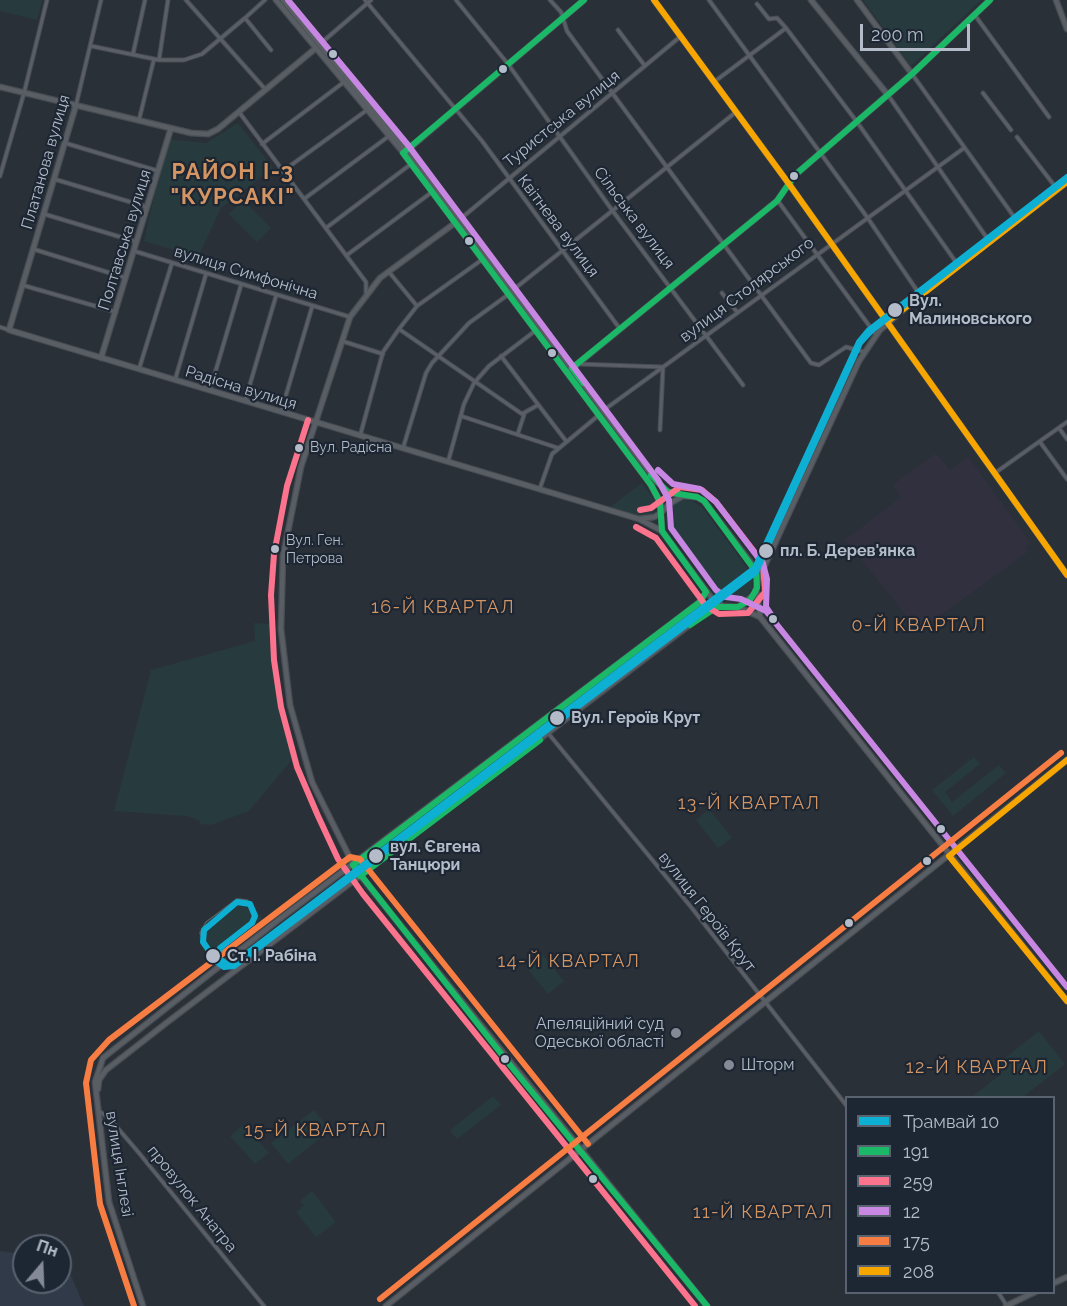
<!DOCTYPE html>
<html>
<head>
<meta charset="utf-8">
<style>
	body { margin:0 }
	#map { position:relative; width:1067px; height:1306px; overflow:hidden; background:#2a3038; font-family:Raleway,sans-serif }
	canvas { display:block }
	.legend { position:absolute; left:845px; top:1096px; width:210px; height:198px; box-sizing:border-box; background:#1d2633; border:2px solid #59626f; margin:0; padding:8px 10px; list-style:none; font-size:18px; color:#b4bcc9 }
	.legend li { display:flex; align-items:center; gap:12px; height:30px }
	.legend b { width:30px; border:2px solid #59626f }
	.north { position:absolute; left:12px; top:1234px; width:60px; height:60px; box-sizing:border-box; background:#1d2633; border:2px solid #59626f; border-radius:50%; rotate:19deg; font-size:16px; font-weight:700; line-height:24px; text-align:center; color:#b4bcc9 }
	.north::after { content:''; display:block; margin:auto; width:21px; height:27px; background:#848b96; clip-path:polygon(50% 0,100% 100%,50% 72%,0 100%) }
	.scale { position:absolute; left:860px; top:24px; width:110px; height:27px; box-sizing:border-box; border:3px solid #b4bcc9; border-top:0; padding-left:8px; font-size:18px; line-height:21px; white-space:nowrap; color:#b4bcc9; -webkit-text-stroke:4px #1d2633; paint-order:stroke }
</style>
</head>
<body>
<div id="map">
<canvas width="1067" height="1306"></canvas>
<ul class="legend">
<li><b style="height:8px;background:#0dafd3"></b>Трамвай 10</li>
<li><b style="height:8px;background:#1ab867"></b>191</li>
<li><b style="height:8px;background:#fc738d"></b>259</li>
<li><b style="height:8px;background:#c787e3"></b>12</li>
<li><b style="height:8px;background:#f77d43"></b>175</li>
<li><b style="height:8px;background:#f7a600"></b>208</li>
</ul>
<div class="north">Пн</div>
<div class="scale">200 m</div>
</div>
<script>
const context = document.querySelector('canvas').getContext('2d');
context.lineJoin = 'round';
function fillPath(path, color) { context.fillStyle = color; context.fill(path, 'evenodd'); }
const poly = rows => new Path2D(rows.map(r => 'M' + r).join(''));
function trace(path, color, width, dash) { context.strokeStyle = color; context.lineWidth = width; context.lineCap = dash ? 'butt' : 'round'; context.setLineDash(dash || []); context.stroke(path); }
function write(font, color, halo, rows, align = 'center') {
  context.font = font + ' Raleway,sans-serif'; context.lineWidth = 4.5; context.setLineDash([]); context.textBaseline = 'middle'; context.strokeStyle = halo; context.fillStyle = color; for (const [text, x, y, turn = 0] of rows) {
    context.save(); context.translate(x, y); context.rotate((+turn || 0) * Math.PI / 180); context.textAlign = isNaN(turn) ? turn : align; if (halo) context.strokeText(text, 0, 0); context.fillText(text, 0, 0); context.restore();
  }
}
fillPath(poly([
	[936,453,950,470,968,457,1031,543,1026,547,1029,551,919,631,845,540,901,497,893,485]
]), '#31303e');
fillPath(poly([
	[0,1251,24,1254,24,1282,60,1282,60,1258,64,1259,84,1306,0,1306]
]), '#313a48');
fillPath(poly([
	[0,0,42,0,37,20,0,11],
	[863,0,981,0,911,66],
	[238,123,273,168,221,208,198,257,144,241,167,139,206,143],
	[243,200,271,228,257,242,229,214],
	[642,483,657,504,652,516,640,517,610,507],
	[685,500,692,501,702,507,749,571,753,581,752,590,741,601,728,603,717,597,667,529,665,517,668,509,676,502],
	[254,623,271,624,275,673,295,756,249,811,211,825,200,824,199,820,186,816,114,811,151,670,255,641],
	[974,757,980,764,945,792,952,802,999,765,1006,773,953,816,932,790],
	[709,809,732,838,718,848,696,820],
	[236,897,249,899,264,921,251,926,228,944,228,952,215,962,199,939,199,928],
	[542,954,564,981,548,994,526,967],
	[1039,1031,1065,1064,1023,1097,972,1097,1001,1074,995,1066],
	[493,1096,501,1105,457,1139,450,1130],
	[314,1110,330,1130,288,1164,271,1143],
	[244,1124,269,1153,255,1164,230,1136],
	[312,1191,336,1222,316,1237,296,1212,304,1206,300,1201]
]), '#273a3e');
const street = poly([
	[186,0,265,89],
	[365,0,482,141,620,329],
	[456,0,508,64,612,210,743,385],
	[550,0,561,12,567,31,613,94,811,363,819,365,846,347,864,352],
	[709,0,867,217,920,295],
	[757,4,769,19,777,18,786,28,857,122,958,265],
	[974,14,1049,117],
	[245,18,265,0],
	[618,30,645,66],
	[320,44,371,0],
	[91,46,159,60,184,60,202,54,245,18,271,50],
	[133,54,145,0],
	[159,60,168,0],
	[912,74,1017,221],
	[714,82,786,28],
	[983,93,1011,130],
	[888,95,989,241],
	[76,105,101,0],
	[239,112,366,282,366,293],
	[139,120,154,59],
	[1017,137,1057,189],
	[65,143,158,171],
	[262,144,344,82],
	[283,171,367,110],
	[0,176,24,93,47,0],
	[54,179,147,207],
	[304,199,389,136],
	[778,201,876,335],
	[44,214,137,242],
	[459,220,681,36],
	[326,228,411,164],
	[33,249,126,278],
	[134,251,350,317],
	[347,255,432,192],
	[389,272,417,306],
	[22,285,116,312],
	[513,290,736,112],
	[722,293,737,312],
	[0,327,9,330],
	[399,329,522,414,538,405],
	[342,341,383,354],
	[501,356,566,441],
	[578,364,663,367,660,430],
	[139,369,172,263],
	[175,380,206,274],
	[210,390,241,285],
	[245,401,276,296],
	[604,410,964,148],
	[281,412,312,307],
	[461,416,558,448],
	[1059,428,1067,439],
	[518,433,524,415],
	[360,436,383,352,399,329,417,306,483,259],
	[1040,442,1067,479],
	[403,448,426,373,432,363,469,323,509,294],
	[448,462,464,404,474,383,489,366,535,331],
	[995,473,1067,422],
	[540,488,552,454,599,415],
	[548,733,691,907,846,1105],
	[99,1111,110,1119,139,1153,264,1306],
	[998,1292,1007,1306]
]);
const secondary = poly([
	[276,0,401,150,651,485,660,502,661,513,662,531,713,600,723,606,738,607,755,594,758,580,755,568,704,501,697,497,683,496,669,504,661,513,654,517,639,519],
	[283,0,404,147,656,481,668,492,683,496],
	[654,0,789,184,1067,575],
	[811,0,888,95],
	[857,0,912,74],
	[1056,0,1067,29],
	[0,87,191,133,208,134,218,129,316,48],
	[76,105,9,330,639,519,662,531],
	[405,152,584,0],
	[459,220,380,278,350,317,301,467,283,556,281,629,290,705,312,782,356,870,707,1306],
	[101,358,171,128],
	[570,370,777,201,795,175,912,74,990,0],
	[758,580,859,361,880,330,920,295,1067,182],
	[757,593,760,617,1067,1001],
	[738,607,760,617],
	[98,1089,99,1080,106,1070,165,1024,708,611,722,606],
	[1054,1283,1067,1277],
	[143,1306,109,1202,95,1082,103,1058,277,921,700,602,706,592],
	[386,1306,1067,760],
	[1006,1306,1035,1292]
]);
trace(street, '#484c53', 5);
trace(secondary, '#484c53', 7);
trace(street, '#5a5e66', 3);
trace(secondary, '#595d64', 4.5);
trace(poly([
	[205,946,200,933,206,922,237,899,247,900,253,907]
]), '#595d64', 1.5);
trace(poly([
	[584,0,403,153,651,485,660,502,662,531,706,592,700,602,353,865,510,1065,707,1306],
	[583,383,572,368,777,201,795,175,912,74,990,0],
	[651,475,668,492,697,497,704,501,756,572,757,588,750,600,738,607,717,607,690,625],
	[360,876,540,740]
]), '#1ab867', 6);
trace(poly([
	[308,420,287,486,274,554,271,595,274,660,281,707,297,767,318,816,338,859,363,894,695,1306],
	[636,527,656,538,706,606,719,614,748,613,765,592,763,563,716,502,702,490,680,487,651,508,640,510]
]), '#fc738d', 6);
trace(poly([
	[288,0,408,145,658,480,669,500,671,528,716,590,726,597,741,599,766,611,1067,987],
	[658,470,673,484,700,489,716,502,763,564,767,579,766,607,772,616]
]), '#c787e3', 6);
trace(poly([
	[380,1299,1061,753],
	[134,1306,100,1204,86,1083,91,1060,109,1040,350,857,360,859,588,1144]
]), '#f77d43', 6);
trace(poly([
	[654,0,789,184,1067,575],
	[887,322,1067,182],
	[949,856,1067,1001],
	[949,856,1067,760]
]), '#f7a600', 6);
trace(poly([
	[1067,177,869,330,859,342,755,568,241,958,228,965,218,958,220,948,252,923,255,916,250,904,237,902,204,930,203,942,217,962,224,967,234,966,756,572,860,343,871,331,1067,179]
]), '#0dafd3', 6);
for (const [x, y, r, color] of [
	[333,54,5,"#b4bcc9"],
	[503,69,5,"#b4bcc9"],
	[794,176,5,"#b4bcc9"],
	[469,241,5,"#b4bcc9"],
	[895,310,8,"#b4bcc9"],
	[552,353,5,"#b4bcc9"],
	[299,448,5,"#b4bcc9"],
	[275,549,5,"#b4bcc9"],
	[766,551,8,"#b4bcc9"],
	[773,619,5,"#b4bcc9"],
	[557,718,8,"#b4bcc9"],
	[941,829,5,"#b4bcc9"],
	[376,856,8,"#b4bcc9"],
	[927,861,5,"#b4bcc9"],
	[849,923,5,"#b4bcc9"],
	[213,956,8,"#b4bcc9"],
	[676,1033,6,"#848b96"],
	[505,1059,5,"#b4bcc9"],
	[729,1065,6,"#848b96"],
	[593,1179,5,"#b4bcc9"]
]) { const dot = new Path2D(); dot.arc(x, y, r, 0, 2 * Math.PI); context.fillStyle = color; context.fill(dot); trace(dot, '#1d2633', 2); }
write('14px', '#b4bcc9', '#1d2633', [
	["Вул. Радісна",310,448],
	["Вул. Ген.",286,541],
	["Петрова",286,559]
], 'left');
write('16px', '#b4bcc9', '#1d2633', [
	["Туристська вулиця",562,119,-39],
	["Платанова вулиця",46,162,-74],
	["Сільська вулиця",634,218,53],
	["Квітнева вулиця",558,226,53],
	["Полтавська вулиця",125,240,-73],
	["вулиця Симфонічна",246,273,17],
	["вулиця Столярського",747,290,-37],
	["Радісна вулиця",241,388,17],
	["вулиця Героїв Крут",707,912,52],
	["вулиця Інглезі",119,1164,81],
	["провулок Анатра",192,1199,51]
]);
write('bold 16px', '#b4bcc9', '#1d2633', [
	["Вул.",909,301],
	["Малиновського",909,319],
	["пл. Б. Дерев'янка",780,551],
	["Вул. Героїв Крут",571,718],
	["вул. Євгена",390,847],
	["Танцюри",390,865],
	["Ст. І. Рабіна",227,956]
], 'left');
write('16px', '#b4bcc9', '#1d2633', [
	["Апеляційний суд",664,1024],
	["Одеської області",664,1042],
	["Шторм",741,1065,"left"]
], 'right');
context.letterSpacing = '1.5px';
write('18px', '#d59563', '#1d2633', [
	["16-Й КВАРТАЛ",443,608],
	["0-Й КВАРТАЛ",919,626],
	["13-Й КВАРТАЛ",749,804],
	["14-Й КВАРТАЛ",569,962],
	["12-Й КВАРТАЛ",977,1068],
	["15-Й КВАРТАЛ",316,1131],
	["11-Й КВАРТАЛ",763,1213]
]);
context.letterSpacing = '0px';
context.letterSpacing = '1.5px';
write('bold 22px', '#d59563', '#1d2633', [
	["РАЙОН І-3",233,172],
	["\"КУРСАКІ\"",233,197]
]);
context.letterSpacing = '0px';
</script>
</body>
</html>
